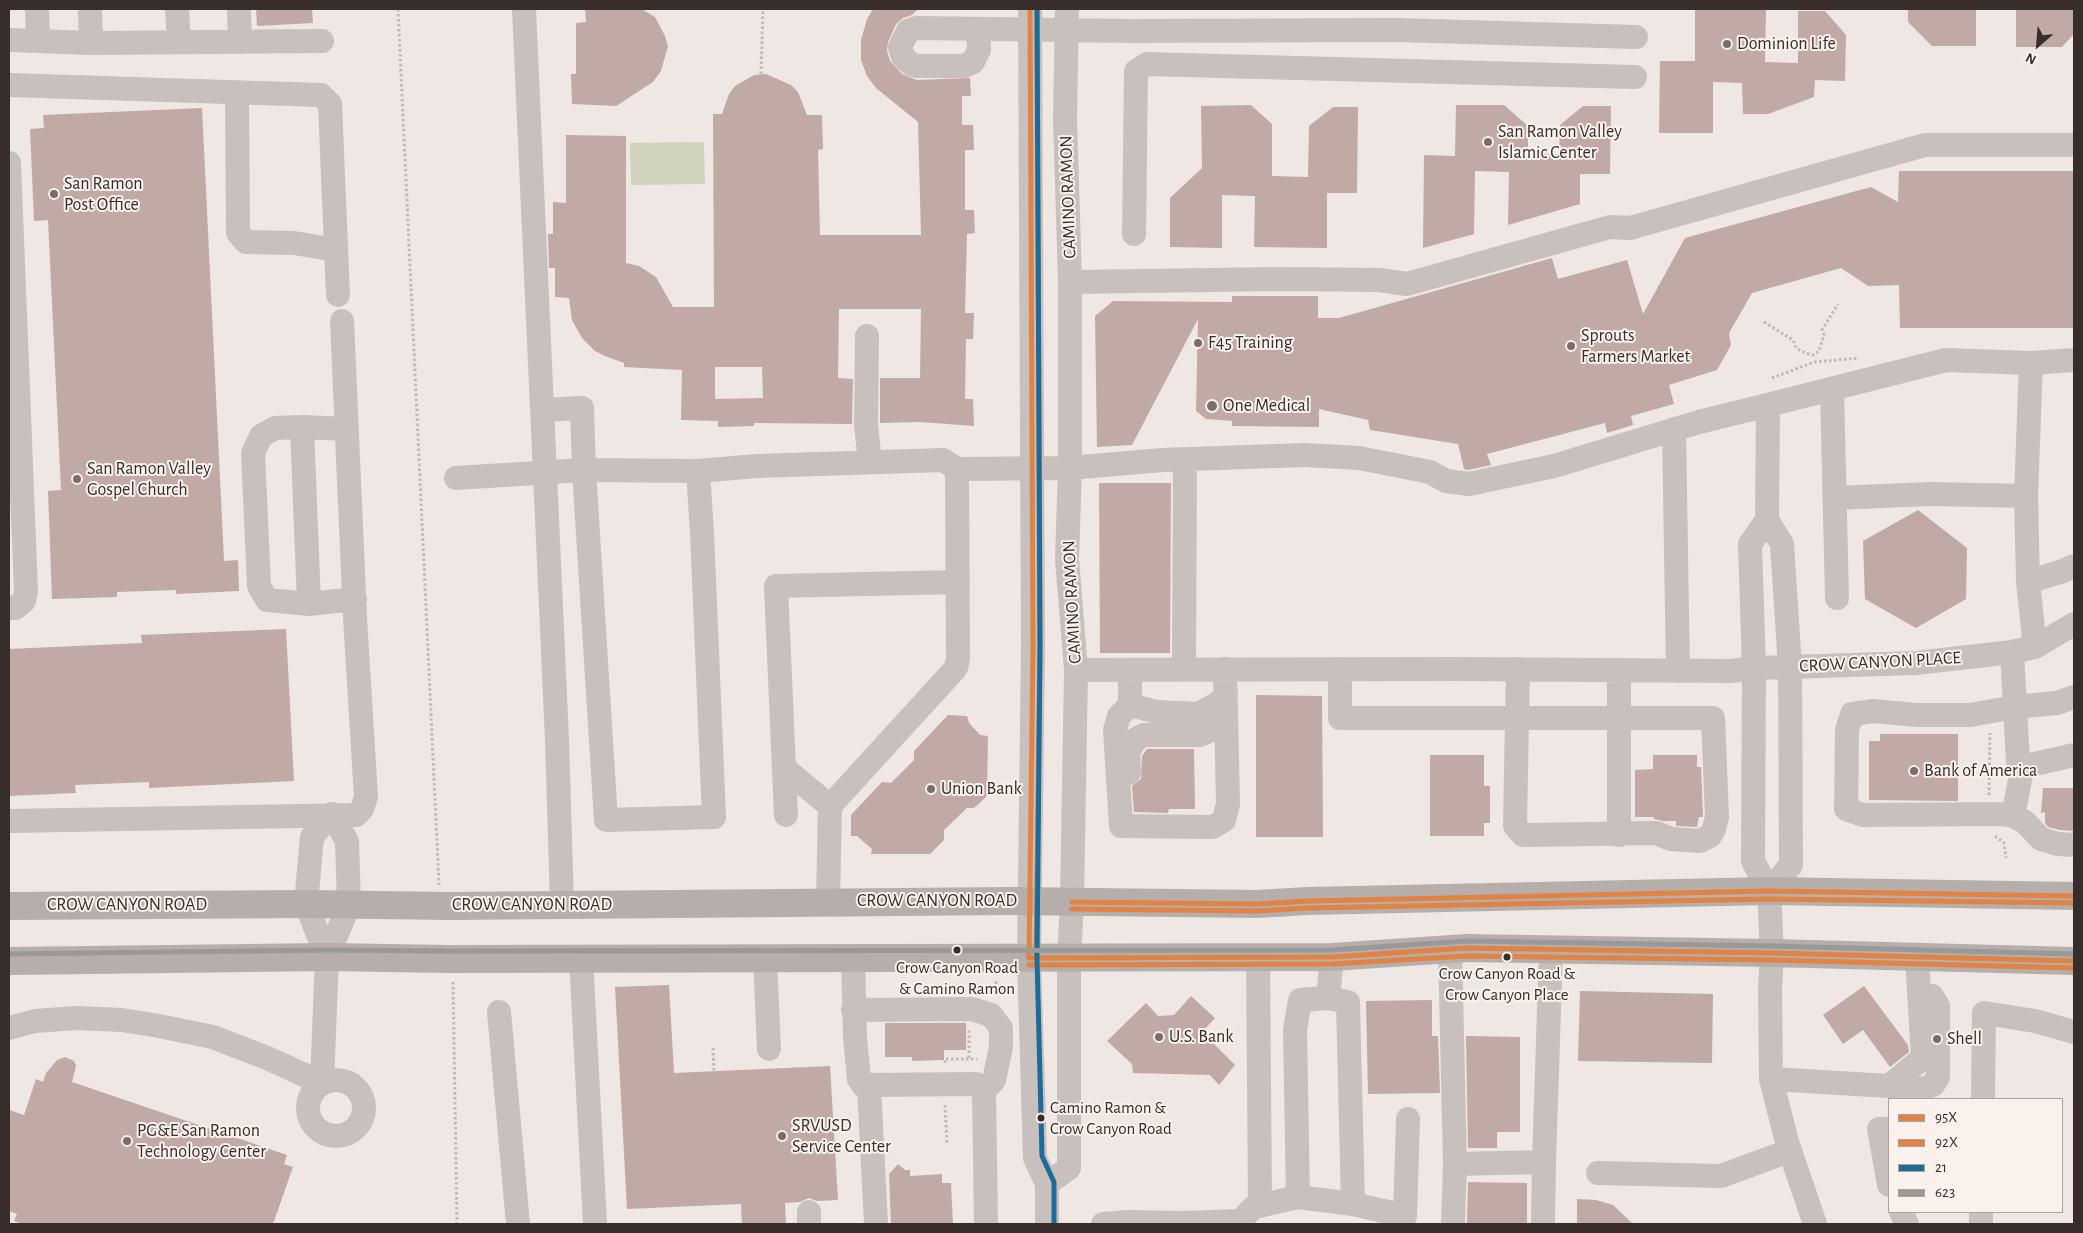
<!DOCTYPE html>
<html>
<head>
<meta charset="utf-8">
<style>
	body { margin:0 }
	#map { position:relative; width:2083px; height:1233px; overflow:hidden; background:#eee7e3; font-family:"Alegreya Sans",sans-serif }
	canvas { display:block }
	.frame { position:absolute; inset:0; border:10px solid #382d2a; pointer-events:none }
	.legend { position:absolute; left:1888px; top:1098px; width:175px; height:115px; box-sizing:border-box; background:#faf1ec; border:1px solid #aca39e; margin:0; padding:6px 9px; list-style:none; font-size:15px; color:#382d2a }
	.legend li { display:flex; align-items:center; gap:10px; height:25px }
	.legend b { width:25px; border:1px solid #aca39e }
	.north { position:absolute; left:2013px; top:20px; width:50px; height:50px; -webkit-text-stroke:4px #faf1ec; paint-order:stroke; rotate:207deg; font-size:14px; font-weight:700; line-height:20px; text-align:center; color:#382d2a }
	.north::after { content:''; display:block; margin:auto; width:18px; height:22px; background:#382d2a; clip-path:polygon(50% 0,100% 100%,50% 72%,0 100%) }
</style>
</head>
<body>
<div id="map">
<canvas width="2083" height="1233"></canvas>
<div class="frame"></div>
<ul class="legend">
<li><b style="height:6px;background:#e18344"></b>95X</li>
<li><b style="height:6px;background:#e18344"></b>92X</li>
<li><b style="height:6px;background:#1e6b9b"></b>21</li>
<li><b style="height:6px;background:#999"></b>623</li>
</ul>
<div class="north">N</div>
</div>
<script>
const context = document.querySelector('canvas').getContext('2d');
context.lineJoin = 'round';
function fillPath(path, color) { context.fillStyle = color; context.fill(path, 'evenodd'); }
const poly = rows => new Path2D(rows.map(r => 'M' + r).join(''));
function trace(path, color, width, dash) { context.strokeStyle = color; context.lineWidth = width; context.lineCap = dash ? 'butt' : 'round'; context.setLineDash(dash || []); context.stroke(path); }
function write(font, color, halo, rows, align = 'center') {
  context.font = font + ' "Alegreya Sans",sans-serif'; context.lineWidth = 4; context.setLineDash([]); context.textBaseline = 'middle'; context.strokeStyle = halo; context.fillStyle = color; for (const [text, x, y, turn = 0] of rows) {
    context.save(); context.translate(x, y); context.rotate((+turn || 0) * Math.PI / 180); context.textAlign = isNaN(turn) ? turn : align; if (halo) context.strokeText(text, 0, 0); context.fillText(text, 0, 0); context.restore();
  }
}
fillPath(poly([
	[704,142,705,184,631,185,630,143]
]), '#d1d2be');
fillPath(poly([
	[256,9,312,9,313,23,257,26],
	[585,9,643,10,655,17,665,36,668,46,661,71,653,82,616,106,572,104,571,74,576,74,576,23,586,22],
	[873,9,918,9,912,15,903,18,896,24,888,42,887,51,890,61,902,74,917,80,970,78,971,96,962,96,962,125,973,125,974,150,965,150,965,210,974,210,975,233,967,234,965,313,974,313,973,339,966,339,965,399,973,399,974,426,920,422,880,423,880,378,920,378,921,309,839,309,838,378,853,379,852,424,754,423,754,426,718,427,718,421,681,420,682,370,624,367,624,363,605,356,595,351,582,338,572,320,569,298,555,297,555,268,549,268,548,234,553,234,553,202,566,203,566,135,626,136,626,263,639,266,656,277,673,307,714,307,713,114,722,114,729,94,735,86,754,75,766,74,791,85,798,92,807,115,822,115,823,149,818,150,820,235,921,235,918,122,876,88,867,76,861,60,861,40,867,19],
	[715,367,762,367,763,398,715,399],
	[1908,9,1976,9,1976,46,1932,46,1908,22],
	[2016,9,2074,9,2074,34,2062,47,2016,47],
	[1695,10,1766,10,1765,62,1798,63,1798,11,1825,11,1846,35,1845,81,1815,80,1814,97,1768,114,1743,114,1742,83,1713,82,1713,133,1659,133,1660,61,1695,61],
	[1251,105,1272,124,1272,176,1308,177,1309,126,1333,107,1358,107,1357,193,1327,193,1327,248,1254,247,1255,196,1222,195,1222,248,1170,247,1170,198,1202,168,1201,106],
	[1456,105,1504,105,1528,126,1528,153,1559,154,1560,125,1583,106,1611,106,1610,174,1580,174,1580,204,1508,225,1509,172,1475,171,1474,234,1423,248,1424,155,1455,156],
	[202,108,224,561,238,560,239,591,176,594,176,590,117,592,117,597,52,599,48,491,61,490,48,220,34,221,30,129,44,128,43,115],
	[1899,171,2074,171,2074,328,1900,328,1899,285,1868,286,1841,268,1752,293,1729,333,1731,345,1717,370,1669,385,1674,404,1631,416,1633,425,1607,433,1605,423,1487,454,1491,465,1468,470,1464,469,1458,444,1370,430,1368,420,1319,409,1319,427,1232,426,1232,421,1206,419,1196,411,1198,319,1132,445,1097,447,1095,316,1113,301,1232,302,1232,296,1318,296,1318,318,1339,318,1552,258,1558,279,1627,260,1643,314,1685,238,1871,187,1898,202],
	[1099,483,1171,483,1170,653,1100,653],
	[1918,510,1967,548,1966,599,1916,628,1865,599,1863,541],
	[286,629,294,781,149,788,149,782,75,785,76,793,9,796,9,649,142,643,141,635],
	[1256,695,1322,696,1323,837,1256,837],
	[948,715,967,716,969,723,980,735,988,736,987,796,974,808,967,808,944,830,944,840,930,854,871,854,872,849,857,836,851,836,851,815,882,782,891,783,914,760,914,751],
	[1880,734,1958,734,1958,801,1869,800,1869,741,1880,741],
	[1147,749,1194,749,1195,809,1169,809,1168,813,1134,812,1132,786,1141,779,1142,756],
	[1430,755,1484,755,1484,786,1490,786,1490,823,1484,823,1484,836,1430,836],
	[1653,755,1697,755,1697,767,1701,767,1703,816,1703,817,1699,817,1697,827,1676,826,1676,821,1663,821,1654,819,1654,817,1635,817,1635,770,1653,769],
	[2043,788,2074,788,2074,831,2060,830,2048,827,2045,823,2045,812,2041,813],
	[669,985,674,1073,830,1066,838,1200,817,1201,809,1198,800,1202,785,1203,786,1224,742,1224,741,1204,627,1209,615,987],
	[1864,986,1908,1045,1909,1052,1890,1067,1863,1030,1843,1044,1823,1015],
	[1580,991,1713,994,1712,1063,1578,1061],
	[1191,996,1215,1018,1202,1032,1235,1065,1219,1085,1210,1075,1133,1073,1132,1064,1107,1041,1146,1003,1158,1016,1174,1015],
	[1432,1000,1432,1036,1438,1036,1440,1093,1368,1094,1366,1001],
	[885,1023,966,1023,966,1050,944,1050,944,1060,912,1061,912,1057,885,1057],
	[1466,1036,1520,1037,1520,1132,1497,1132,1497,1148,1468,1148],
	[65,1057,74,1061,76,1066,72,1082,287,1155,284,1164,293,1167,273,1224,23,1224,14,1221,17,1214,9,1211,9,1110,24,1115,36,1079,43,1082,46,1073,57,1060],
	[898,1164,905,1170,910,1170,910,1176,942,1174,942,1183,951,1183,953,1224,891,1224,889,1174],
	[1468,1182,1527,1183,1527,1224,1467,1224],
	[1577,1199,1596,1200,1613,1205,1633,1224,1577,1224]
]), '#c1a9a5');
trace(poly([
	[398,9,439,885],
	[761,74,763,9],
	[1764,322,1793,340,1796,348,1805,353,1813,355,1819,351,1824,335,1822,330,1838,304],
	[1772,378,1814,362,1859,358],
	[1989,795,1990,733],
	[1995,836,2004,843,2006,858],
	[453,982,457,1224],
	[992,993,997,980],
	[713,1048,714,1072],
	[969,1058,969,1030],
	[945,1063,945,1059,977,1059],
	[945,1105,947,1144]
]), '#c0b8b4', 3, [2.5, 2.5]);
trace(poly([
	[37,9,38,41],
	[90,9,91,43],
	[177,9,179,42],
	[239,9,240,42],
	[524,9,557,740,562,904],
	[1030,9,1033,647,1029,958,1035,1158,1047,1184,1047,1224],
	[978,30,979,50,973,62,964,66,917,66,911,64,903,57,900,47,908,31,917,28,1132,31,1397,30,1636,37],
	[9,40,91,43,322,41],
	[9,85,321,95,330,104,338,295],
	[237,93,238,233,246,242,294,243,336,250],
	[9,163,26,591,24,601,15,608,9,608],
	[1134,234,1136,71,1147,64,1635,77],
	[1070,282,1281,279,1379,280,1407,284,1610,227,1630,228,1925,145,2074,145],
	[867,336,866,425,870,462],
	[2031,363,2026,496,2028,582,2035,647],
	[1832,389,1837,598],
	[542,410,582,408,584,470,606,820,714,817,702,532,698,471],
	[302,427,275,428,261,436,253,453,259,586,267,600,309,604,302,427,347,429],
	[1674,429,1678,671],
	[456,478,584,470,698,471,757,466,943,460,957,469,1070,468,1162,460,1304,455,1359,458,1430,472,1446,481,1469,484,1554,466,1699,422,1768,405],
	[1835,498,1930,494,2026,496],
	[1767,520,1750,544,1754,668,1753,861,1769,891,1772,953,1770,989,1771,1079,1787,1142,1815,1224],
	[2028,582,2063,571,2074,566],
	[309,604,355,599],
	[2012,652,2018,762,2026,766,2074,755],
	[1184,669,1185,460],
	[1340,669,1340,718,1713,718,1717,817,1714,829,1710,836,1700,841,1671,839,1656,833,1523,835,1515,826,1517,718,1518,669],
	[1076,670,1454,669,1731,671,1754,668,1916,663,2012,652,2035,647,2074,624],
	[1130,670,1130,705,1119,716,1115,730,1121,826,1213,827,1224,820,1228,804,1225,669],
	[1619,670,1619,835],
	[2074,697,2057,703,2015,707,1970,715,1917,715,1873,711,1852,714,1847,730,1846,809,1863,815,2004,814,2013,816,2025,822,2041,839,2058,844,2074,845],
	[1130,705,1157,712,1199,714,1220,702,1226,693],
	[784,768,830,806,956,668,958,658,957,469],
	[1129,773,1128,752,1136,739,1144,735,1200,735,1209,731,1214,725,1220,715,1223,702],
	[786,815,776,586,958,582],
	[2013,816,2023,764],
	[9,821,356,815,362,809,366,797,355,618,342,321],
	[1769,891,1791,865,1790,667,1782,544,1767,520,1768,405,1946,360,2031,363,2074,360],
	[828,902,830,806],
	[1450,949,1455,1164,1453,1224],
	[765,957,769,1049],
	[853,957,855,1038,859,1079,863,1085,976,1084,984,1091,986,1224],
	[1258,957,1260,1206],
	[581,958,595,1224],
	[1328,998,1332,957],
	[853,1010,972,1009,991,1015,1001,1028,1001,1047,994,1080,984,1091],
	[499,1012,518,1224],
	[9,1028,35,1021,76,1018,122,1020,159,1026,213,1037,267,1058,322,1083,327,957,349,905,347,841,331,814,312,837,306,904,327,957],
	[1771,1079,1889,1086,1923,1058,1917,957],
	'308 1108a28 28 0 1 1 56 0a28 28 0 1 1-56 0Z',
	[869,1086,876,1224],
	[1889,1086,1922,1089,1933,1085,1938,1077,1938,1006,1932,996,1919,996],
	[1983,1099,1984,1013,2035,1021,2074,1032],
	[1889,1129,1879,1129,1889,1185],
	[1455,1164,1544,1162,1551,949],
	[1598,1173,1721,1176,1789,1151],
	[1047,1184,1069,1168,1069,958,1072,902,1076,670,1067,559,1070,468,1070,282,1065,119,1067,9],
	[1298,1197,1295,1030,1300,1000,1328,998,1348,1002,1353,1204,1405,1216,1408,1119],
	[809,1212,809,1224],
	[1901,1212,1907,1224],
	[1247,1214,1254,1207,1298,1197,1353,1204],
	[1103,1224,1129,1222,1181,1223,1241,1221],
	[1543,1224,1544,1162],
	[1981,1224,1981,1212]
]), '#c7c0bc', 24);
trace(poly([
	[9,906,306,904,449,906,1011,901,1257,904,1308,901,1769,891,2074,896],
	[9,961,327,957,449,959,1332,957,1467,948,1772,953,2074,961]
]), '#b6aeab', 28);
trace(poly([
	[1072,902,1257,904,1308,901,1769,891,2074,896],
	[1029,958,1332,957,1467,948,1772,953,2074,961],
	[1029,958,1033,647,1030,9]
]), '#e18344', 5);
trace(poly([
	[1072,909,1257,911,1308,908,1769,899,2074,903],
	[1036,958,1040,647,1037,9],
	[1029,965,1332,964,1467,956,1772,960,2074,968]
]), '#e18344', 5);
trace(poly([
	[1037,9,1040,647,1037,958,1042,1156,1054,1182,1054,1224]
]), '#1e6b9b', 5);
trace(poly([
	[9,954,327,950,449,951,1332,950,1467,941,1772,946,2074,954]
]), '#999', 5);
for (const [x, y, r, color] of [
	[1727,44,5,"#786e6b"],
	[1488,142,5,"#786e6b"],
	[54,194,5,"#786e6b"],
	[1198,343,5,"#786e6b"],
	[1571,346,5,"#786e6b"],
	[1212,406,6,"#786e6b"],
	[77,479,5,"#786e6b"],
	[1914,771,5,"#786e6b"],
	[931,789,5,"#786e6b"],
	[957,950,4.5,"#382d2a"],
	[1507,957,4.5,"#382d2a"],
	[1159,1037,5,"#786e6b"],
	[1937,1039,5,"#786e6b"],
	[1041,1118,4.5,"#382d2a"],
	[782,1136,5,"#786e6b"],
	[127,1141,5,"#786e6b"]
]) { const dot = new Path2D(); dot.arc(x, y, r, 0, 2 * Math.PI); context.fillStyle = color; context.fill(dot); trace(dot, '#faf1ec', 2); }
write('17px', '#382d2a', '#faf1ec', [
	["Crow Canyon Road",957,968],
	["& Camino Ramon",957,989],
	["Crow Canyon Road &",1507,974],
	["Crow Canyon Place",1507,995],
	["Camino Ramon &",1050,1108,"left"],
	["Crow Canyon Road",1050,1129,"left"]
]);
write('18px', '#382d2a', '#faf1ec', [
	["Dominion Life",1737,44],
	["San Ramon Valley",1498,132],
	["Islamic Center",1498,153],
	["San Ramon",64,184],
	["Post Office",64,205],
	["Sprouts",1581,336],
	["Farmers Market",1581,357],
	["F45 Training",1208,343],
	["One Medical",1223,406],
	["San Ramon Valley",87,469],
	["Gospel Church",87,490],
	["Bank of America",1924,771],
	["Union Bank",941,789],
	["U.S. Bank",1169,1037],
	["Shell",1947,1039],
	["SRVUSD",792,1126],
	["Service Center",792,1147],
	["PG&E San Ramon",137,1131],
	["Technology Center",137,1152]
], 'left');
write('18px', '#382d2a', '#faf1ec', [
	["CAMINO RAMON",1068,197,-92],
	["CAMINO RAMON",1072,602,-93],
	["CROW CANYON PLACE",1880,662,-3],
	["CROW CANYON ROAD",937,901],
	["CROW CANYON ROAD",127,905],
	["CROW CANYON ROAD",532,905]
]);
</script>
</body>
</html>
